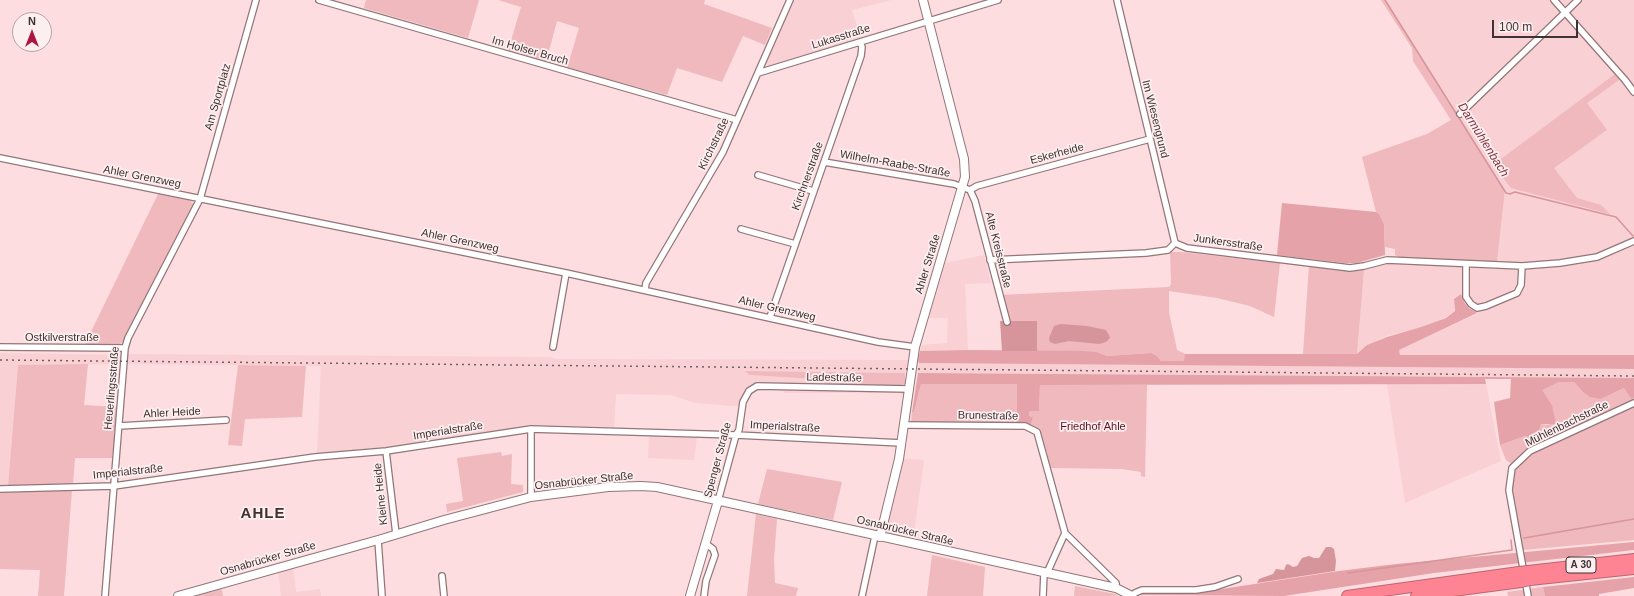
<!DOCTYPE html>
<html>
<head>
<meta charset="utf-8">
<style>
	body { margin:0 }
	#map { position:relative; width:1634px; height:596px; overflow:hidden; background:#fddddf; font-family:Helvetica,sans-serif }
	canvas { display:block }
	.north { position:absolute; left:12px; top:12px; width:40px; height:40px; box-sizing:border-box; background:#fdeff0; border:1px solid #b1a3a4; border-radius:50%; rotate:0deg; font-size:11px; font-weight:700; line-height:16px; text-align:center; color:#3f3233 }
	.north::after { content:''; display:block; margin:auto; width:14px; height:18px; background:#ac1740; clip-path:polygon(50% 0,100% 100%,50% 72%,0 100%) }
	.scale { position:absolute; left:1492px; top:20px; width:86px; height:18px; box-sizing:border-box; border:2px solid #3f3233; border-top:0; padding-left:5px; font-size:12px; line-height:14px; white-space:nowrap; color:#3f3233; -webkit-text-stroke:3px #fdeff0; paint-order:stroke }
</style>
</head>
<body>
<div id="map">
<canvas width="1634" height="596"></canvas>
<div class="north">N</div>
<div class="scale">100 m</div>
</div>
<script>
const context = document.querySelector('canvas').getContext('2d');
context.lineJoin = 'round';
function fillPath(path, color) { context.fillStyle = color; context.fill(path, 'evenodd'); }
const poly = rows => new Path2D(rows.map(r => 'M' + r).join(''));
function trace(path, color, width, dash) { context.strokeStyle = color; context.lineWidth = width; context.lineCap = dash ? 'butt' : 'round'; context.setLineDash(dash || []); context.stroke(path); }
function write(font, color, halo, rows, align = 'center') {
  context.font = font + ' Helvetica,sans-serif'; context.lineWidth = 3.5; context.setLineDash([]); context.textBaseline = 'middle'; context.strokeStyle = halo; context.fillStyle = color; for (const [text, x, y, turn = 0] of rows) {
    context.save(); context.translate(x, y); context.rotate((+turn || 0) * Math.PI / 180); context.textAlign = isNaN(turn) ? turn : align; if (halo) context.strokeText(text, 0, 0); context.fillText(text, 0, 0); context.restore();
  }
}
fillPath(poly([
	[794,0,891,0,852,10,861,38,768,66,766,62],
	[1386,0,1634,0,1634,355,1400,355,1398,350,1477,314,1470,308,1464,301,1461,294,1454,298,1454,311,1446,317,1421,327,1386,336,1367,345,1357,354,1364,270,1388,263,1497,269,1497,262,1505,190],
	[984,255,991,283,965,284,968,350,920,351,922,345,947,343,948,318,929,318,945,263],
	[0,353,122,355,121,364,18,365,8,486,0,486],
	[128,354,549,357,556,359,908,360,905,373,745,371,749,375,815,379,831,385,899,386,905,384,904,395,899,393,784,393,783,389,758,389,752,393,747,399,745,407,695,403,671,395,616,394,614,427,535,425,387,449,317,455,321,366,126,364],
	[919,363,1634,369,1634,378,918,373],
	[1387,384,1486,384,1501,461,1405,503],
	[649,435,697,436,694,460,648,458],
	[902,459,924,460,913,541,891,536,887,531,887,526],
	[293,566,296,592,320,589,321,596,281,596,278,570]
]), '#f9d0d3');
fillPath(poly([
	[366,0,479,0,468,38,364,8],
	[498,0,705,0,704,4,772,28,765,45,743,36,722,82,677,68,667,95,567,68,579,28,557,21,546,62,508,51,521,7],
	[1381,0,1386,0,1505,190,1497,262,1399,257,1395,255,1395,249,1385,247,1384,224,1379,214,1376,212,1362,157,1427,134,1451,120,1413,61,1412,48],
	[1615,74,1619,80,1587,103,1607,130,1554,168,1577,198,1601,205,1610,214,1511,188,1493,165],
	[159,192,189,199,194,205,122,343,117,345,84,346],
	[1170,252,1181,252,1280,263,1274,317,1250,306,1217,298,1169,291,1169,312,1177,350,1185,354,1185,361,1161,361,1157,356,1151,353,1107,356,1097,352,1037,351,1037,321,1008,321,1000,295,1169,287,1171,284],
	[1309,265,1364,270,1357,354,1303,354],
	[88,364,84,405,118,407,112,458,75,458,73,484,8,486,18,365],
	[238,365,306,366,302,417,245,419,242,446,228,445],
	[745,371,905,373,905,384,899,386,831,385,815,379,749,375],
	[1559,382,1574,382,1582,391,1601,399,1624,388,1631,399,1634,398,1634,540,1522,550,1512,491,1513,477,1516,467,1506,460,1500,445,1525,436,1537,438,1541,424,1548,425,1552,405,1541,390],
	[921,384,1017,384,1017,424,911,423,912,412,914,412],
	[1040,385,1147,385,1145,477,1141,476,1141,472,1122,469,1051,468,1040,429,1031,425,1033,417,1029,416,1029,411,1039,411],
	[501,452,502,456,512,454,511,484,523,485,523,492,447,512,446,504,463,501,457,458],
	[767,469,842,482,833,520,758,504],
	[72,489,64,596,38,596,40,570,0,569,0,492],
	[756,514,777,519,774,559,775,583,798,588,796,596,747,596],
	[932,555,985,567,983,596,927,596],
	[221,586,223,596,186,596],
	[1075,586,1115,594,1118,596,1074,596],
	[1543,587,1545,596,1508,596,1507,592]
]), '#efb9bd');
fillPath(poly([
	[1282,203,1376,212,1379,214,1384,224,1385,255,1357,263,1344,263,1277,255],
	[1461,294,1464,302,1469,308,1477,313,1399,350,1400,355,1634,355,1634,369,919,363,918,360,920,351,968,350,1083,351,1097,352,1107,356,1151,353,1157,356,1161,361,1184,361,1185,354,1357,354,1367,345,1387,337,1421,327,1446,318,1455,311,1454,299],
	[918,373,1634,378,1634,398,1631,399,1624,388,1601,399,1590,397,1582,391,1574,382,1559,382,1542,390,1552,405,1556,424,1541,424,1537,439,1525,436,1500,445,1494,402,1510,398,1511,379,1485,379,1486,384,1040,385,1039,411,1029,411,1029,416,1033,417,1031,425,1017,424,1017,384,921,384,914,412,912,412],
	[1634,542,1634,550,1434,573,1284,596,1138,595,1142,593,1196,593,1339,571,1396,564],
	[1634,577,1634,588,1599,594,1599,596,1545,596,1543,587]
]), '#e5a2a8');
fillPath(poly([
	[1000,321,1037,321,1037,351,1002,351],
	[1061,324,1087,326,1106,330,1109,335,1110,338,1106,342,1099,344,1069,341,1055,344,1050,342,1049,338,1054,326],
	[1326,547,1331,547,1334,549,1336,561,1335,571,1257,583,1259,579,1273,574,1276,569,1284,570,1286,565,1288,564,1293,567,1297,566,1302,558,1309,556,1314,558,1319,558]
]), '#d6959b');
trace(poly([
	[1385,0,1506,193,1510,194,1515,192,1616,217,1633,236],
	[1524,538,1634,519],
	[1348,573,1512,550,1511,540]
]), '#d6959b', 1.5);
const street = poly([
	[319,0,737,120],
	[1117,0,1175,243],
	[1554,0,1625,80,1634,92],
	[758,73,998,0],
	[1460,114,1578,0],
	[0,158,566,273,878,342,915,347],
	[824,162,954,184,970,190,975,201,1007,322],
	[758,175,813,191],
	[970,190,977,186,1150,139],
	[741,229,795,244],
	[1175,243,1187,248,1350,268,1364,266,1387,260,1522,266,1560,263,1597,257,1634,241],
	[990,260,1146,253,1168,250,1175,243],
	[1466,264,1466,297,1471,304,1477,308,1486,306,1517,293,1521,285,1522,266],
	[645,290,646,283,723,152,790,0],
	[770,317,861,56,862,47,860,42],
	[0,347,125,348],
	[553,347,566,273],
	[904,425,1025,426,1037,432,1065,533,1116,583,1116,588],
	[119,426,226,420],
	[531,429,531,497],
	[386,451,396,534],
	[0,489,114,486,315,457,386,451,531,429,736,435,902,443],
	[718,501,736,435,739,430,743,402,749,391,757,386,909,389],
	[378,540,382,596],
	[1047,573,1065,533],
	[442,576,444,596],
	[105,596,125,348,128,338,200,199,256,0],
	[704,596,706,581,715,555,713,549,705,543],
	[862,596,875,536],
	[1043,596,1044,573],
	[1132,596,1135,593,1142,590,1196,590,1215,587,1238,579],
	[1528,596,1509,490,1512,468,1530,451,1634,403]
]);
const secondary = poly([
	[880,537,899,459,915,347,965,177,964,159,923,0],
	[178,596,378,540,444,520,531,497,608,487,641,486,657,487,1116,588,1132,596],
	[690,596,718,501]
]);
const highway = poly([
	[1528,571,1634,559],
	[1530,580,1634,569],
	[1347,596,1519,572],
	[1416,596,1521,582]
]);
trace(street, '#927678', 8);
trace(secondary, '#927678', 10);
trace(highway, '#bb6771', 12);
trace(street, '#fff', 5.5);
trace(secondary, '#fff', 8);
trace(highway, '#fe8393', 10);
trace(poly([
	[0,360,1634,376]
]), '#715f60', 1.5, [2, 4]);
const highwayBridge = poly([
	[1519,572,1528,571],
	[1521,582,1530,580]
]);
trace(highwayBridge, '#bb6771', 12, []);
trace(highwayBridge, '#fe8393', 10);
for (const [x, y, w] of [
	[1581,565,30]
]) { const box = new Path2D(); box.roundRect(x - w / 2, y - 8, w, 16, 3); context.fillStyle = '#fdeff0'; context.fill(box); trace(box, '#3f3233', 1); }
write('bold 10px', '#3f3233', null, [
	["A 30",1581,565]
]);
write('11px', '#3f3233', '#fdeff0', [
	["Lukasstraße",841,37,-17],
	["Im Holser Bruch",530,51,16],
	["Am Sportplatz",218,97,-74],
	["Im Wiesengrund",1155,119,76],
	["Kirchstraße",714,144,-64],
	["Eskerheide",1057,154,-15],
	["Wilhelm-Raabe-Straße",895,164,10],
	["Kirchnerstraße",808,176,-70],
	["Ahler Grenzweg",142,177,11],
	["Ahler Grenzweg",460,241,12],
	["Junkersstraße",1228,243,8],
	["Alte Kreisstraße",998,250,76],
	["Ahler Straße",928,264,-73],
	["Ahler Grenzweg",777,309,13],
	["Ostkilverstraße",62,338],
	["Ladestraße",834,378,1],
	["Heuerlingsstraße",112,388,-85],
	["Ahler Heide",172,413,-3],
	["Brunestraße",988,416,1],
	["Mühlenbachstraße",1567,424,-26],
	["Imperialstraße",785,427,3],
	["Imperialstraße",448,431,-9],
	["Spenger Straße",718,460,-75],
	["Imperialstraße",128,472,-6],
	["Osnabrücker Straße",584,481,-6],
	["Kleine Heide",381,494,-96],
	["Osnabrücker Straße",905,531,13],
	["Osnabrücker Straße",268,559,-16]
]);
write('11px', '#5f1223', '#fdeff0', [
	["Friedhof Ahle",1093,427]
]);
write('italic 12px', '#81323e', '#fdeff0', [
	["Darmühlenbach",1483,140,58]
]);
context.letterSpacing = '1px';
write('bold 15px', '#3f3233', '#fdeff0', [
	["AHLE",263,514]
]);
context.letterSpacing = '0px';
</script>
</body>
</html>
